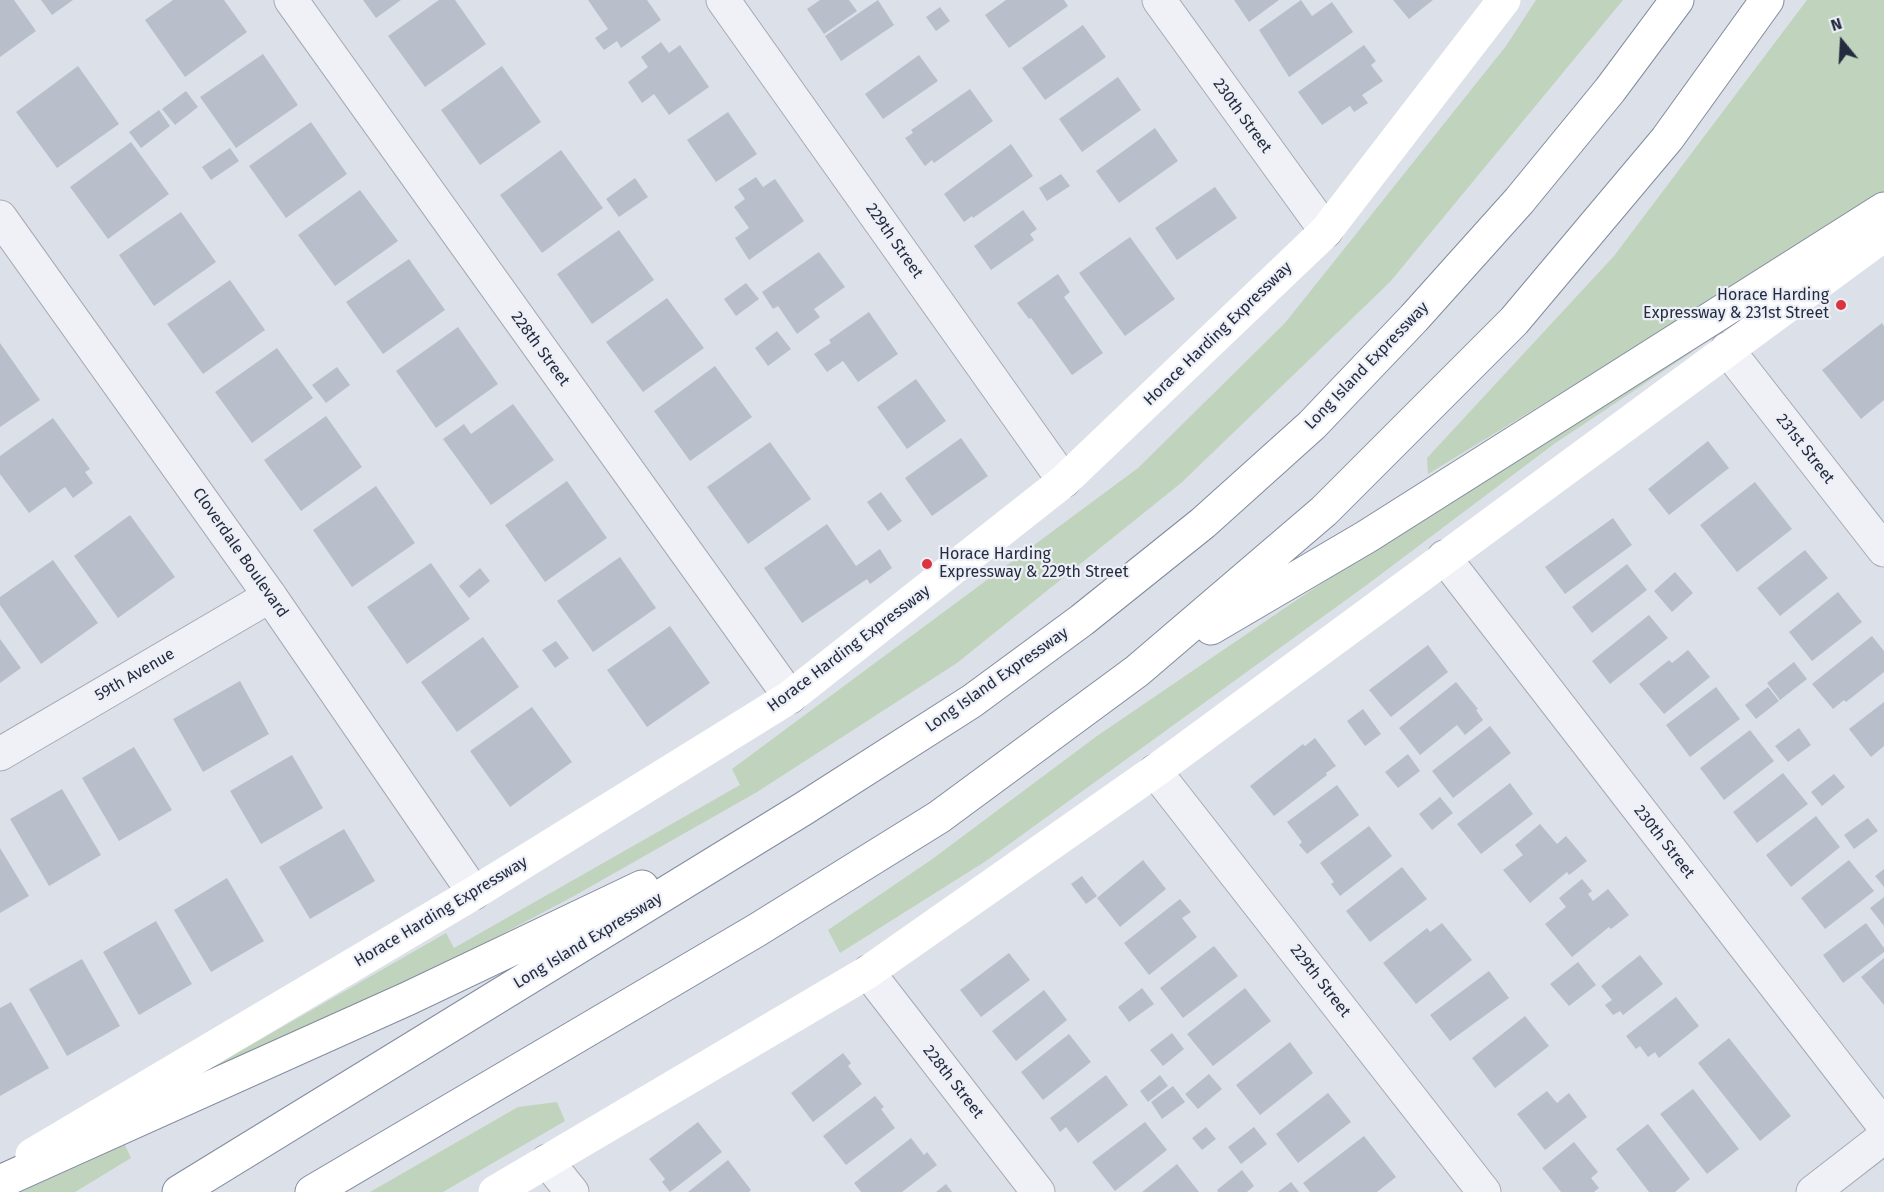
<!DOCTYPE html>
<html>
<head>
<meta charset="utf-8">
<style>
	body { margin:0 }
	#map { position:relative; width:1884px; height:1192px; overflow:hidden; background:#dce0e8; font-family:"Fira Sans",sans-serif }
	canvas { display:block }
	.north { position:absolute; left:1812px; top:12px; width:60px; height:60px; -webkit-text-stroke:4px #eceff6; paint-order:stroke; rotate:342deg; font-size:16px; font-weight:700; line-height:24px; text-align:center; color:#252c40 }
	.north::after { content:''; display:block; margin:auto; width:21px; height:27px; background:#252c40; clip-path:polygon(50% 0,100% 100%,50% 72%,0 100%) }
</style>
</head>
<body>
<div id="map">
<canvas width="1884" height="1192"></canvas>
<div class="north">N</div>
</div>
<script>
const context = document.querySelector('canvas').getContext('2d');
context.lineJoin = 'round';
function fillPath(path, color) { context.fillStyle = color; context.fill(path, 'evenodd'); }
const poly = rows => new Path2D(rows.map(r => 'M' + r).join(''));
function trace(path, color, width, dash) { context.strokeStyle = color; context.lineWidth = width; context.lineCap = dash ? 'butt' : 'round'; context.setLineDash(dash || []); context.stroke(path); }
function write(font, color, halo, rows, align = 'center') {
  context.font = font + ' "Fira Sans",sans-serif'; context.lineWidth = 4.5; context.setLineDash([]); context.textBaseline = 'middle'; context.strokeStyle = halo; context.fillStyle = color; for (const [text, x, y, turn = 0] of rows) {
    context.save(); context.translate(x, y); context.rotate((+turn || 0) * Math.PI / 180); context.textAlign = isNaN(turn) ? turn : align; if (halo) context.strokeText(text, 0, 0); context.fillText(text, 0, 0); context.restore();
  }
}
fillPath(poly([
	[1536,0,1623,0,1390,282,1181,483,957,663,757,792,574,896,444,965,157,1099,446,933,454,948,740,785,732,769,1138,468,1285,323,1506,46],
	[1807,0,1884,0,1884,196,1428,474,1427,458,1614,256],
	[1685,347,1692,352,1554,444,1368,584,986,861,840,953,828,930,931,860,1097,736,1301,597],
	[557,1102,565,1121,443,1192,370,1192,518,1107],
	[125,1145,131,1158,75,1192,20,1192]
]), '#c0d3bc');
fillPath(poly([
	[0,0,14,0,36,31,0,57],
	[41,0,73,0,52,15],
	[173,0,224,0,247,32,185,77,145,20],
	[363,0,401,0,376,18],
	[439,0,455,0,486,44,425,87,388,36],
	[588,0,647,0,661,20,621,48,617,41,604,50,595,38,608,29],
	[820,0,849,0,857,11,824,34,807,9],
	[878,0,894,25,841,61,825,36],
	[1006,0,1064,0,1068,6,1009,48,985,15],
	[1234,0,1279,0,1249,22],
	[1301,0,1312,16,1332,2,1353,32,1289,77,1259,30],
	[1393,0,1433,0,1409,19],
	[940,7,950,21,936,31,926,17],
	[1083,25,1106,57,1045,100,1022,68],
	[661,42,669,53,680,45,709,87,669,115,654,94,642,103,628,82,648,67,641,57],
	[1364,45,1376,61,1371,65,1383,81,1362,95,1368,103,1354,112,1350,106,1322,125,1298,92],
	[263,54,298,105,236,148,200,97],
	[919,55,938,81,883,119,865,94],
	[78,66,119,124,57,168,16,112],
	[502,66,541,122,480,165,441,110],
	[1118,77,1141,110,1082,152,1059,119],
	[970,89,993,121,934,163,932,160,925,166,905,138,913,133,911,130],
	[186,91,198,107,175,125,162,109],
	[159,110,170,126,141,148,129,132],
	[728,112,757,154,716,182,687,140],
	[311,122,347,174,286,218,249,166],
	[1155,128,1178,161,1119,203,1096,171],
	[131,142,169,194,108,239,70,187],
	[1011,144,1033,176,973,218,972,216,964,222,944,194],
	[230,148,239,161,211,180,202,167],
	[561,150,603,208,542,253,500,195],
	[1061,174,1070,186,1047,201,1039,188],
	[756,177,763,187,775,179,804,221,749,260,735,238,749,228,734,207,745,199,738,189],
	[635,178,648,197,619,217,606,199],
	[1215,187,1237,218,1177,260,1155,228],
	[360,190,398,241,335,286,298,235],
	[1023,210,1037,229,1030,234,1034,240,991,270,974,246],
	[181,212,216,262,154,306,119,255],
	[619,230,654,280,592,324,557,274],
	[1130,237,1175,299,1125,336,1079,273],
	[819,252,845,287,814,309,820,317,797,334,778,306,773,309,762,292],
	[409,259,445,310,383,354,346,302],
	[1058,274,1070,292,1064,297,1103,353,1072,375,1031,318,1029,319,1017,303],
	[230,280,265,330,203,374,167,324],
	[746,283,759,299,736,316,724,299],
	[667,298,704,348,643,392,606,342],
	[869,312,898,354,858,382,843,361,827,372,814,354,831,343,829,340],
	[1882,323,1884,326,1884,400,1861,419,1822,370],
	[458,327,498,384,436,428,396,371],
	[777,331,791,349,768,366,755,348],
	[0,343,40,400,0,427],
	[277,348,313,398,252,443,215,392],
	[715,366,752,417,690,461,654,411],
	[337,367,350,385,326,403,312,385],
	[916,379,946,421,907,449,877,407],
	[513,404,554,460,491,505,443,439,464,424,471,434],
	[326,416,362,467,301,511,264,460],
	[53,418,90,469,85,472,93,483,73,498,65,487,29,513,0,474,0,456],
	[961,438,988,476,932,516,905,478],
	[1708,441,1729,468,1669,515,1648,489],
	[770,442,811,499,748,544,707,487],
	[567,481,607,538,545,582,505,525],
	[1755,482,1792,529,1737,572,1700,525],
	[376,486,415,543,352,587,313,530],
	[881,492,902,521,888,531,867,502],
	[130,515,175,577,118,618,74,556],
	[1613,518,1632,545,1565,594,1545,567],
	[827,524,856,566,880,549,892,568,870,584,867,579,802,623,764,568],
	[1805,550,1828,578,1780,616,1757,588],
	[620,557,656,608,593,652,557,601],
	[53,560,98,623,41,664,0,605,0,597],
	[431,563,470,619,407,664,367,607],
	[1627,564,1647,590,1592,633,1572,607],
	[480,568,490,581,469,598,459,586],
	[1675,572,1693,593,1672,612,1654,591],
	[1838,592,1862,622,1812,661,1789,632],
	[1649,615,1668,638,1610,684,1592,661],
	[670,626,710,683,647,727,607,670],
	[1872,636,1884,651,1884,672,1846,702,1844,700,1833,709,1812,684],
	[483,637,519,687,457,732,421,682],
	[0,639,21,668,0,683],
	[556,641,569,658,555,668,542,650],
	[1428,645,1448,672,1391,717,1369,690],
	[1688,650,1710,677,1664,714,1639,684,1669,660,1672,663],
	[1794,662,1807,679,1780,700,1767,683],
	[240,681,269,734,203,772,173,719],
	[1456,682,1478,709,1476,710,1483,720,1465,735,1457,725,1420,755,1399,728],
	[1716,687,1740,719,1690,757,1666,725],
	[1768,687,1779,701,1756,719,1745,705],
	[1884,702,1884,746,1871,757,1849,729],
	[532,707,572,762,510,807,470,751],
	[1363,709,1381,734,1365,746,1347,721],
	[1490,726,1511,753,1453,798,1432,771],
	[1799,728,1811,745,1788,762,1775,746],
	[1750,730,1774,761,1724,800,1700,768],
	[1315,738,1336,766,1326,773,1327,775,1274,816,1250,786,1303,744,1305,746],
	[134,747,172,810,119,841,82,778],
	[1408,754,1420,771,1398,788,1385,772],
	[292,755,323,808,261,844,230,791],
	[1783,773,1808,804,1757,843,1733,812],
	[1834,774,1845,787,1822,806,1811,792],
	[1510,783,1533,814,1481,854,1457,824],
	[1337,785,1359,815,1307,854,1299,845,1302,842,1287,822],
	[62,789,101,855,49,886,10,819],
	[1440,797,1453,813,1432,830,1419,814],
	[1816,816,1840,847,1791,887,1766,855],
	[1868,818,1878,831,1854,849,1844,835],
	[1540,824,1557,844,1566,836,1587,861,1569,875,1567,872,1530,903,1503,870,1523,855,1515,845],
	[1369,826,1392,856,1340,896,1331,884,1334,882,1320,863],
	[344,829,375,881,310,919,279,867],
	[0,848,29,896,0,913],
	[1143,860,1166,889,1120,927,1097,898],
	[1849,860,1874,891,1825,929,1801,898],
	[1402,867,1427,899,1370,942,1346,911],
	[1884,869,1884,887,1875,876],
	[1082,876,1097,896,1086,904,1071,884],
	[227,878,264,941,211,972,174,910],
	[1582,879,1592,891,1588,894,1593,901,1608,889,1629,915,1611,929,1609,927,1572,957,1545,924,1566,907,1559,898],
	[1884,897,1884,926,1870,908],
	[1180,899,1191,912,1182,918,1197,937,1149,975,1124,943],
	[156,921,192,984,139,1015,103,952],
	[1442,923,1472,960,1416,1004,1383,963,1427,928,1430,932],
	[1866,923,1884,948,1884,952,1843,983,1823,955],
	[1214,946,1238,976,1183,1018,1160,988],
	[1009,953,1030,980,981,1017,960,990],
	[1640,955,1663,984,1623,1015,1620,1011,1613,1015,1605,1005,1612,1000,1601,986],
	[1884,958,1884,1005,1861,977],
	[82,959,120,1026,67,1056,29,989],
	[1578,962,1596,985,1569,1006,1550,984],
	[1489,971,1509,998,1450,1041,1430,1015],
	[1142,988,1154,1004,1129,1022,1118,1007],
	[1245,988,1271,1021,1213,1066,1187,1034],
	[1044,990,1067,1020,1016,1061,992,1031],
	[1676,997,1699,1026,1659,1058,1655,1052,1648,1057,1640,1046,1636,1049,1626,1036],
	[11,1002,49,1068,0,1096,0,1008],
	[1525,1016,1549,1046,1495,1088,1472,1058],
	[1172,1033,1184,1049,1163,1066,1150,1050],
	[1069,1034,1091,1062,1043,1100,1021,1072],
	[1729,1038,1791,1116,1760,1141,1698,1063],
	[1290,1042,1313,1073,1260,1115,1236,1085],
	[843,1053,851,1063,848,1066,862,1084,813,1122,791,1093],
	[1209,1074,1222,1089,1198,1109,1185,1094],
	[1106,1075,1128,1105,1078,1143,1066,1127,1060,1132,1050,1118],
	[1160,1075,1168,1086,1148,1102,1140,1091],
	[1173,1086,1185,1102,1162,1119,1151,1102],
	[1693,1089,1739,1149,1707,1174,1660,1114],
	[1547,1091,1557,1103,1569,1093,1587,1117,1545,1150,1517,1114],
	[1328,1093,1351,1122,1298,1163,1276,1134],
	[875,1096,884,1107,881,1109,895,1128,846,1165,823,1136],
	[698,1122,722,1152,670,1192,662,1182,665,1179,649,1159],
	[1145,1122,1167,1150,1115,1191,1092,1162],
	[1648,1124,1690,1179,1675,1192,1649,1192,1616,1149],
	[1206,1127,1216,1139,1202,1150,1192,1138],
	[1254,1127,1267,1144,1241,1164,1228,1147],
	[1364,1136,1396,1177,1377,1192,1310,1192,1303,1183],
	[911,1138,924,1155,927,1152,937,1165,902,1192,861,1192,854,1183],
	[1574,1142,1598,1172,1591,1178,1599,1188,1594,1192,1561,1192,1542,1168],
	[728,1160,751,1190,749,1192,688,1192],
	[1177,1164,1199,1192,1142,1192],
	[1242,1170,1254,1186,1247,1192,1218,1192,1217,1190],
	[1291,1182,1299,1192,1278,1192],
	[946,1184,952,1192,936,1192]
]), '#b9becb');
const minor = poly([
	[291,0,790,697],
	[723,0,1064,481],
	[1159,0,1326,231],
	[1727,349,1884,550],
	[1444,557,1884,1126],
	[0,754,270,596],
	[1155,771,1484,1192],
	[868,972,1038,1192],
	[547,1161,572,1192],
	[1813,1192,1884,1137]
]);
const tertiary = poly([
	[0,217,270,596,474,893]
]);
const motorway = poly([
	[1211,628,1366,537,1884,209],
	[0,1182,409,998,642,887],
	[179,1192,803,809,972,701,1082,620,1203,523,1312,425,1414,318,1519,201,1610,90,1677,0],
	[312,1192,757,930,939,817,1137,671,1324,511,1514,321,1667,139,1767,0]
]);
trace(minor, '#a5aab6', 35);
trace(tertiary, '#a5aab6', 35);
trace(motorway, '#828ba0', 35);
trace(minor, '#eff1f6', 33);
trace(tertiary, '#eff1f6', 33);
trace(poly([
	[32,1155,474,893,790,697,1064,481,1326,231,1504,0],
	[495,1192,868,972,1155,771,1884,235]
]), '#fff', 33);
trace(motorway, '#fff', 33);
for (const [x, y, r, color] of [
	[1841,305,6,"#db343e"],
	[927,564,6,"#db343e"]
]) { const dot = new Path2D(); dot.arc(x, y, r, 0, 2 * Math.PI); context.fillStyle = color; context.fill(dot); trace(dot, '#eceff6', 2); }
write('16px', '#252c40', '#eceff6', [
	["230th Street",1242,116,54],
	["229th Street",894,241,55],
	["Horace Harding Expressway",1218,334,-44],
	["228th Street",540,349,54],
	["Long Island Expressway",1367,366,-46],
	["231st Street",1805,449,52],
	["Cloverdale Boulevard",240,553,55],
	["Horace Harding Expressway",849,649,-37],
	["59th Avenue",135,675,-30],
	["Long Island Expressway",997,680,-35],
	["230th Street",1664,842,52],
	["Horace Harding Expressway",441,912,-31],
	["Long Island Expressway",588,941,-31],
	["229th Street",1320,981,52],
	["228th Street",953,1082,52]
]);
write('16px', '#252c40', '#eceff6', [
	["Horace Harding",1829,296],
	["Expressway & 231st Street",1829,314],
	["Horace Harding",939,555,"left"],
	["Expressway & 229th Street",939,573,"left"]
], 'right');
</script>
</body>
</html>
